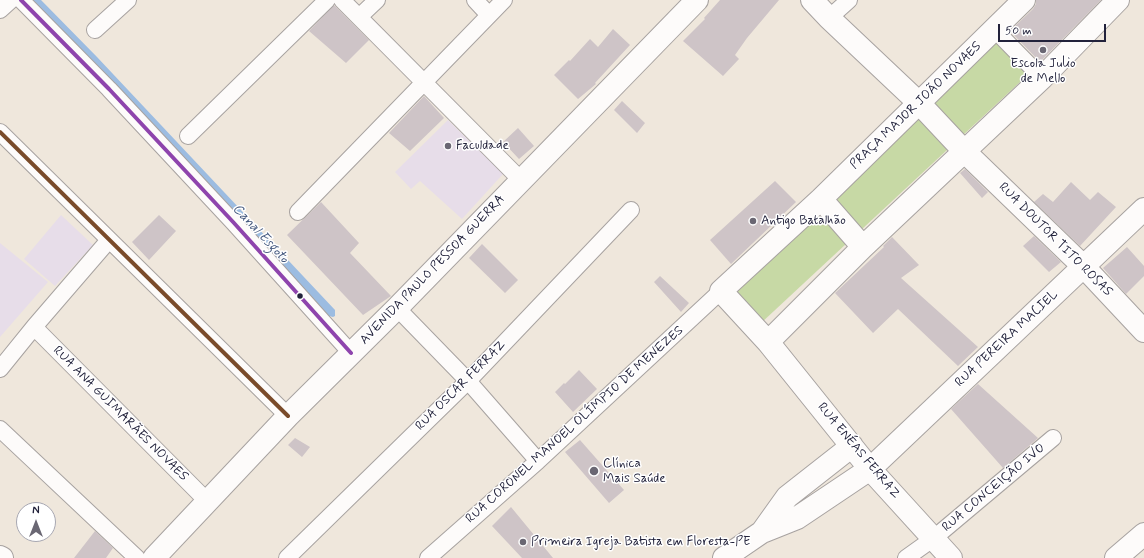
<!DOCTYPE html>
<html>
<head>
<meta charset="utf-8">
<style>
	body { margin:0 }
	#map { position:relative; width:1144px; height:558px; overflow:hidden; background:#efe7dc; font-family:Mynerve,sans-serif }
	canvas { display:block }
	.north { position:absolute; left:16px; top:502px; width:40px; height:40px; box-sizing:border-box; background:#fff; border:1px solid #a7a7b1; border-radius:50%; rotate:0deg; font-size:11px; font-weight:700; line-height:16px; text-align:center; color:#22223b }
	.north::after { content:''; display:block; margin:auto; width:14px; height:18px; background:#6a6773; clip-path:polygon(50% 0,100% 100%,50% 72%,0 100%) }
	.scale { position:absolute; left:998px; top:24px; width:108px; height:18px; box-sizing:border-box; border:2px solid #22223b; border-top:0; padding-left:5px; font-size:12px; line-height:14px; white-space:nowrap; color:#22223b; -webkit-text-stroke:3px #fff; paint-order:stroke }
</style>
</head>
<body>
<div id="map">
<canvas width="1144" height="558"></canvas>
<div class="north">N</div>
<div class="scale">50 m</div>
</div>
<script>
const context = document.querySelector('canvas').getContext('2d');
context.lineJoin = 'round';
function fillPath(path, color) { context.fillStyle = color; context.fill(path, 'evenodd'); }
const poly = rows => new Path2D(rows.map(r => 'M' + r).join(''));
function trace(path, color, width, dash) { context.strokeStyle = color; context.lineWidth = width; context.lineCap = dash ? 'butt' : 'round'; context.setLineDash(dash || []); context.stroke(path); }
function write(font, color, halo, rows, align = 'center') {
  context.font = font + ' Mynerve,sans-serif'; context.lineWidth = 3; context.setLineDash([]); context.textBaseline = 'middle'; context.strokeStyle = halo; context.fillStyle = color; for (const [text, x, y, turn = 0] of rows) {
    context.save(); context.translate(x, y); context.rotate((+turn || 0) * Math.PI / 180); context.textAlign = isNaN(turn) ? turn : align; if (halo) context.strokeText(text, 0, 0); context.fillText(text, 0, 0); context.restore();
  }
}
fillPath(poly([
	[448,120,503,174,462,219,420,181,411,189,395,172],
	[61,215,93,245,55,286,24,259],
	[0,243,48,282,0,337]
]), '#e7dde9');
fillPath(poly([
	[995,30,1033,70,760,324,728,287]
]), '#c7d9a5');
fillPath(poly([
	[33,0,41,0,97,57,335,310,335,316,333,317,329,316,247,225]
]), '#9cbce1');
fillPath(poly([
	[720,0,779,0,747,38,735,55,739,59,723,76,683,41,705,19,704,18],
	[1036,0,1101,0,1040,62,1010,31,1033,9,1036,4],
	[334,5,369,40,346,63,309,31],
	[613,29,630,45,595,83,596,84,578,99,554,75,569,60,570,61,590,39,598,47],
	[424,96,444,118,410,151,389,133],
	[622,101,645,123,637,133,614,110],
	[518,128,534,146,519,159,503,142],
	[965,169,988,192,982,198,960,173],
	[775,181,796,202,731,264,710,240],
	[1071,182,1090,200,1098,192,1116,207,1080,246,1034,202,1043,194,1053,202],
	[321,202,359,243,350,253,391,296,363,315,287,235],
	[159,215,176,231,149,260,132,242],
	[1034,236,1061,262,1049,272,1023,246],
	[892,237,919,265,901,278,978,347,958,366,898,309,873,333,835,293,884,247,883,246],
	[482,244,518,280,505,293,469,258],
	[1127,247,1144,266,1144,276,1126,294,1103,268],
	[660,276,689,303,681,312,654,282],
	[579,370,597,389,573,412,555,392,564,383,565,384],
	[978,384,1038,438,1003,468,951,409],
	[295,438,310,447,302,457,288,445],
	[580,440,624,490,609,503,565,452],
	[511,507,553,558,522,558,492,526],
	[95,531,113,548,106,558,74,558]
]), '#cec4c7');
const street = poly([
	[21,0,109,89,234,223,351,353],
	[342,0,521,180],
	[475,0,489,15],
	[0,10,11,0],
	[359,17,377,0],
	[829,18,849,0],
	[95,30,128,0],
	[995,30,1042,78],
	[0,132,288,416],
	[188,136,327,0],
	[298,212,504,0],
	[397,308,468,381,538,461],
	[34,327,207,501],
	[0,369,34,327,109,240],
	[0,429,137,558],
	[287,558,468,381,631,210],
	[428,558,538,461,721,291],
	[906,558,934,538,1053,438]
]);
const secondary = poly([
	[812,0,829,18,919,103,964,151,1084,267,1144,331],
	[821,199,863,247],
	[768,342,863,247,1042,78,1118,0],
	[762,532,787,497,852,446],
	[0,557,2,558],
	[154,558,288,416,397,308,697,0],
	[724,558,762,532,797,518,870,469,1144,209],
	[951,558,870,469,768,342,721,291,821,199,1024,0],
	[1116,558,1144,534]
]);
trace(street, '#a7a2a0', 18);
trace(secondary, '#a7a2a0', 24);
trace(street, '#fdfbfa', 16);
trace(secondary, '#fdfbfa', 22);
trace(poly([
	[21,0,109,89,234,223,351,353]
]), '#8e44ad', 4);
trace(poly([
	[0,132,288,416]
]), '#7a4b2a', 4);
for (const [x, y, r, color] of [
	[1043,50,4,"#6a6773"],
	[448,146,4,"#6a6773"],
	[753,221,4,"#6a6773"],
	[300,296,3.5,"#22223b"],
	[594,471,5,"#6a6773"],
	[523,542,4,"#6a6773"]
]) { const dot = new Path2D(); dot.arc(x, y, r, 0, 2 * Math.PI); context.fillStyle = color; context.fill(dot); trace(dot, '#fff', 1.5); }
write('13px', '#22223b', '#fff', [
	["Escola Julio",1043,64,"center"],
	["de Mello",1043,79,"center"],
	["Faculdade",456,146],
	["Antigo Batalhão",761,221],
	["Clínica",603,464],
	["Mais Saúde",603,479],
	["Primeira Igreja Batista em Floresta-PE",531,542]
], 'left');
write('13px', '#22223b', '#fff', [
	["PRAÇA MAJOR JOÃO NOVAES",916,106,-44],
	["RUA DOUTOR TITO ROSAS",1055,240,45],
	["AVENIDA PAULO PESSOA GUERRA",433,270,-46],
	["RUA PEREIRA MACIEL",1007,339,-43],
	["RUA OSCAR FERRAZ",461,386,-45],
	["RUA ANA GUIMARÃES NOVAES",120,414,45],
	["RUA CORONEL MANOEL OLÍMPIO DE MENEZES",575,425,-42],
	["RUA ENÉAS FERRAZ",858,451,50],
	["RUA CONCEIÇÃO IVO",994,488,-40]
]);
write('italic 14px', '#44587e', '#fff', [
	["Canal Esgoto",260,234,47]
]);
</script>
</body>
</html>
